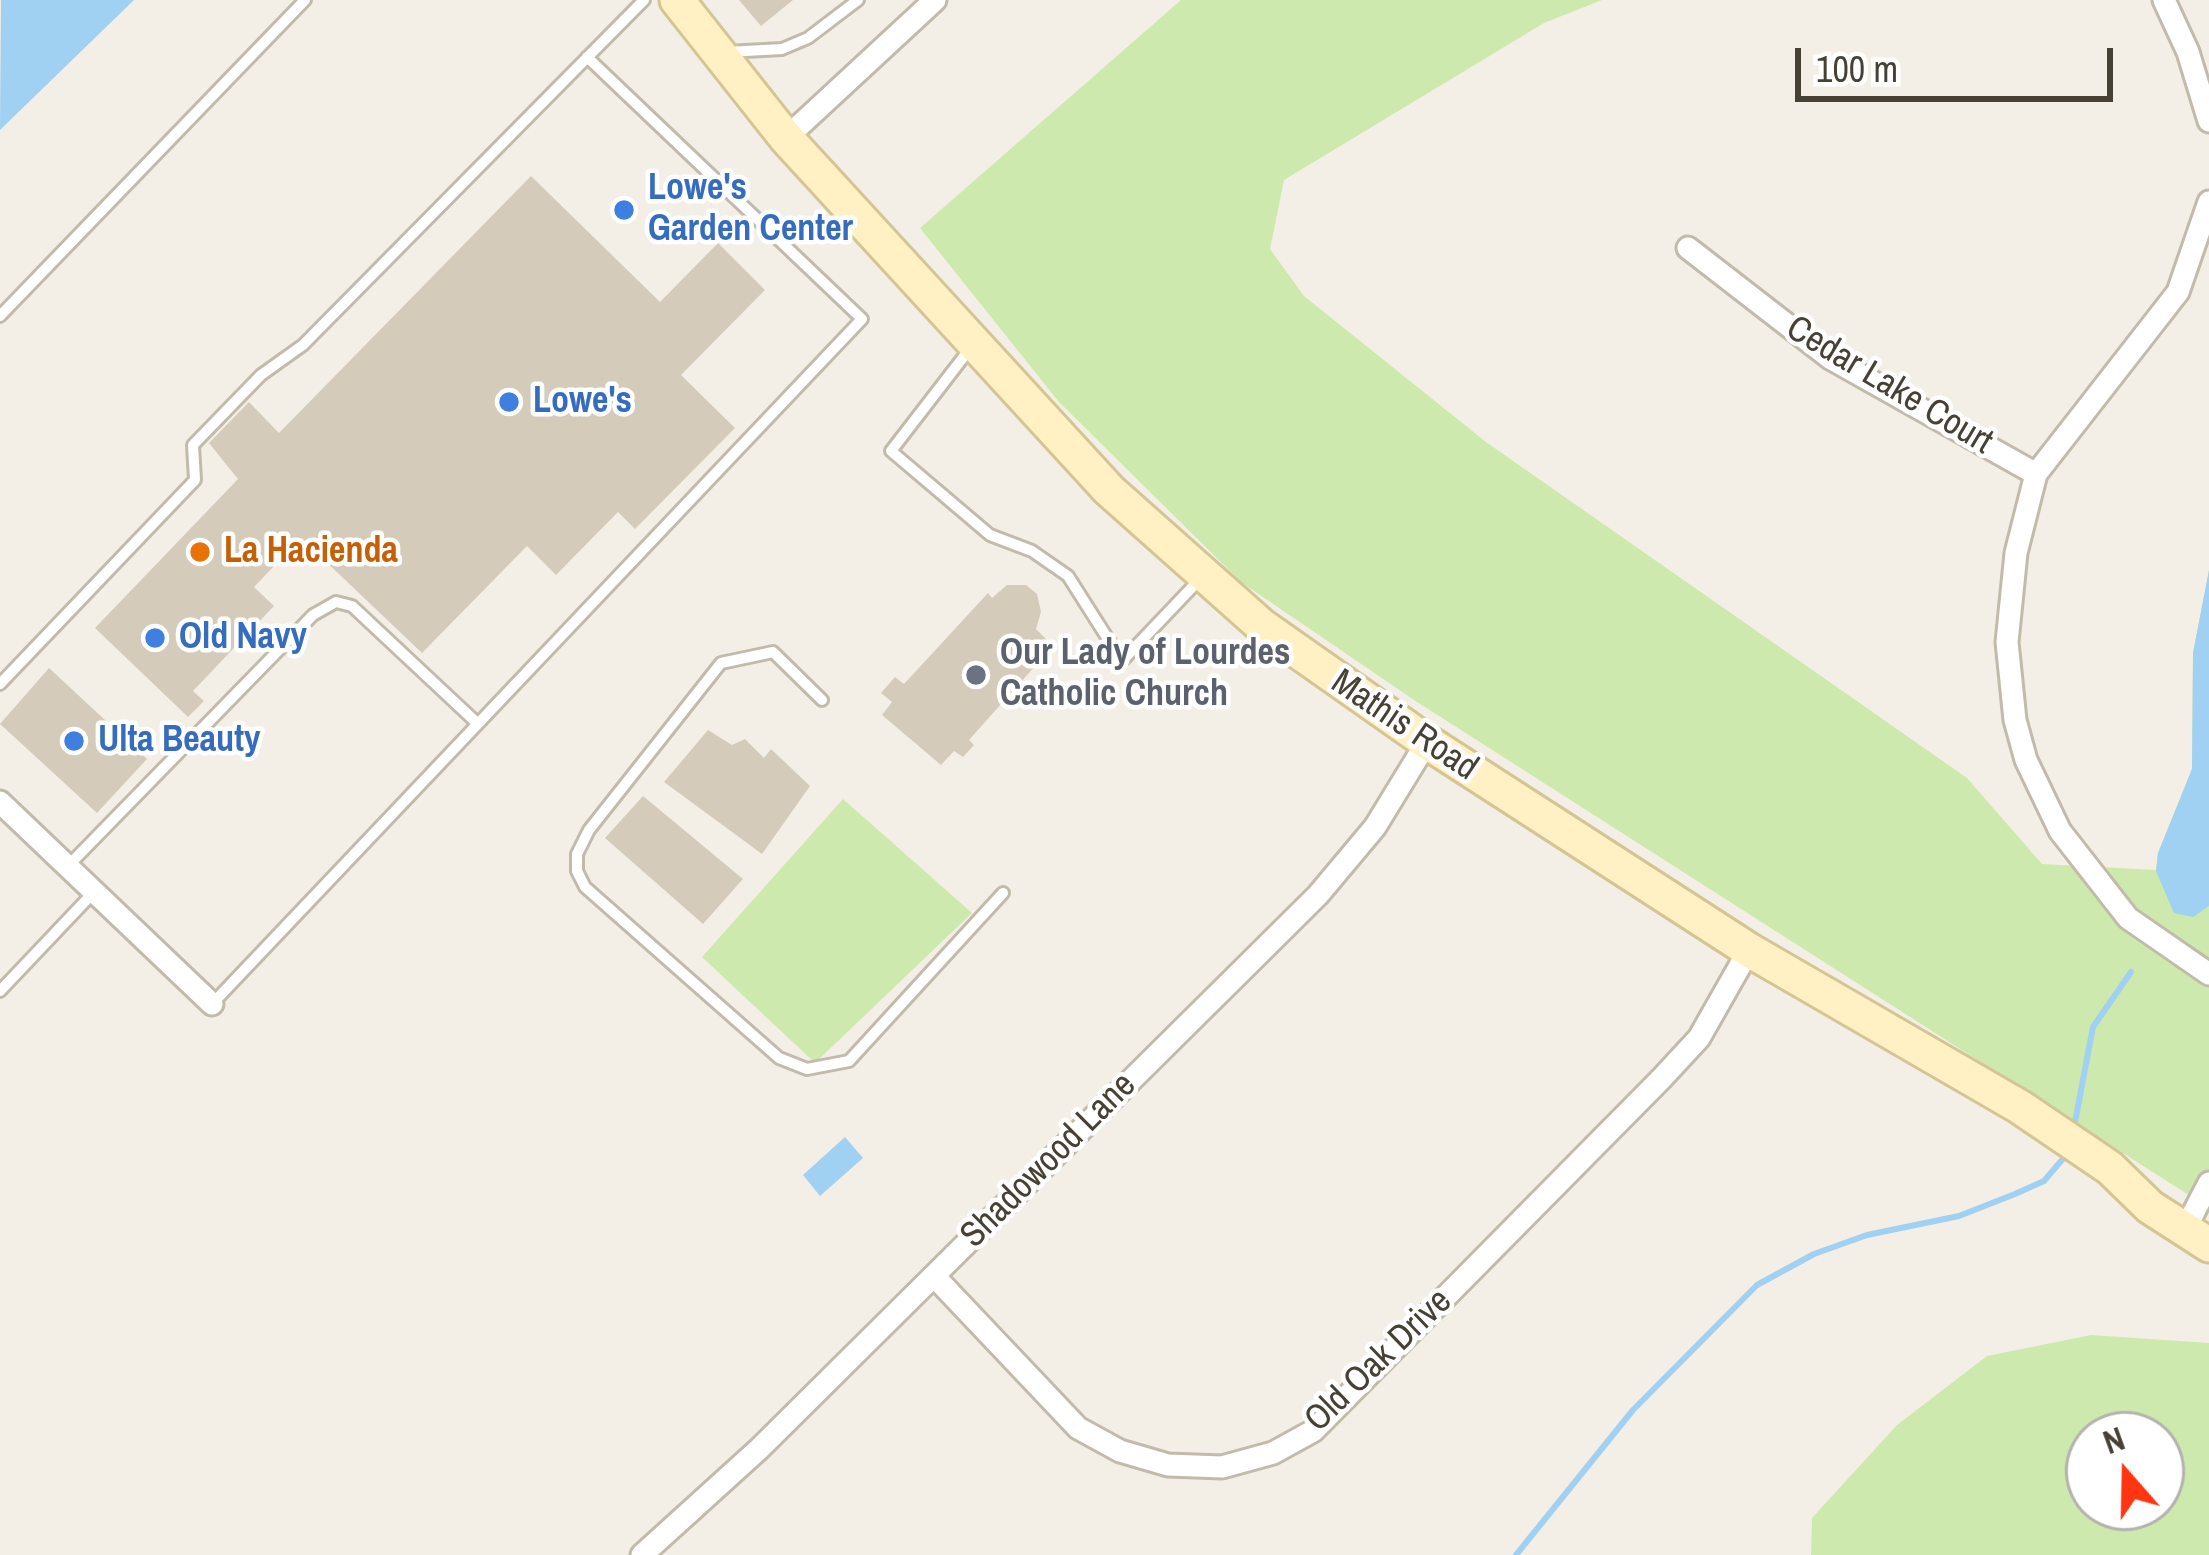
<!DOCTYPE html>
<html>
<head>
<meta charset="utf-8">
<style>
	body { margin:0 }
	#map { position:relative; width:2209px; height:1555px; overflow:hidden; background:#f3efe6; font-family:"Archivo Narrow",sans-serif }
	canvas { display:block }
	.north { position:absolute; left:2065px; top:1411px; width:120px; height:120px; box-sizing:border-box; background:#fff; border:3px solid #b5b3ae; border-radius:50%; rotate:340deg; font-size:33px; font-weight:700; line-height:48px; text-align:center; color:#464035 }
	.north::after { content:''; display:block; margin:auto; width:42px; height:54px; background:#ff3611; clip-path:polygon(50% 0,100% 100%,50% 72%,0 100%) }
	.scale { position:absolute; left:1795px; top:48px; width:318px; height:54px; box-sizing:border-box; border:6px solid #464035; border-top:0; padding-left:15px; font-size:36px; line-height:42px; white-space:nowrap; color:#464035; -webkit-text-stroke:9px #fff; paint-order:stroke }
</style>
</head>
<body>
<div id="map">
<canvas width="2209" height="1555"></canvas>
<div class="north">N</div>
<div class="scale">100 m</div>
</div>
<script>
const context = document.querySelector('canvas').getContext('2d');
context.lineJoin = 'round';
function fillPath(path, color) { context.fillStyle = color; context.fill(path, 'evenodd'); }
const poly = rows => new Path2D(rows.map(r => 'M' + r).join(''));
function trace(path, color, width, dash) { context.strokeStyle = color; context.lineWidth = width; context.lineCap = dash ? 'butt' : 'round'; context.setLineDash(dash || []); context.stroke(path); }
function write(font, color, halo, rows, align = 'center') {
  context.font = font + ' "Archivo Narrow",sans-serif'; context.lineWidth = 9; context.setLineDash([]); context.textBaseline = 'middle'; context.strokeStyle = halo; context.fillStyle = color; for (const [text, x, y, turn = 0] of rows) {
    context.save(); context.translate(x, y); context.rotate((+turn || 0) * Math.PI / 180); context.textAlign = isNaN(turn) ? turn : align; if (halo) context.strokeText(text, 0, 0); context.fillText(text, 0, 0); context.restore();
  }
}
fillPath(poly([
	[1181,0,1602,0,1544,23,1284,180,1270,249,1304,296,1486,442,1967,778,2042,864,2156,870,2158,853,2192,769,2193,653,2209,570,2209,1208,1414,700,1241,582,1059,402,920,228],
	[843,799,972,913,815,1063,702,957],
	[2091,1335,2209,1343,2209,1555,1811,1555,1812,1518,1897,1425,1987,1356],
	[2089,1435,2161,1435,2161,1507,2089,1507]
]), '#cee9ad');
fillPath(poly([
	[1,0,134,0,0,130],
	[2209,570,2209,906,2193,917,2174,913,2156,871,2158,853,2192,769,2193,653],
	[845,1137,863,1158,820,1196,803,1175]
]), '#a0d0f2');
trace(poly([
	[2075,1122,2093,1027,2131,972],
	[1516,1555,1633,1410,1757,1285,1814,1254,1867,1235,1959,1216,2015,1194,2044,1181,2067,1154]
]), '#a0d0f2', 6);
fillPath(poly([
	[739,0,793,0,761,26],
	[531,176,660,302,718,243,765,290,681,375,735,428,635,529,618,512,556,575,527,546,422,653,301,538,254,587,274,606,193,691,204,701,188,717,95,628,238,479,209,443,249,402,279,433],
	[1007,585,1026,585,1037,594,1041,612,1036,629,1053,646,969,740,974,745,963,757,954,751,941,765,882,715,892,702,881,693,895,677,904,684,988,593,992,598],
	[49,668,147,759,97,813,0,724],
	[708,730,732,745,745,739,764,758,771,749,810,786,762,854,664,782],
	[643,796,743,879,703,924,605,838]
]), '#d5cbbb');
const lane = poly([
	[727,52,782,49,808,38,858,0],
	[0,316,305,0],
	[972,346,891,451,990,535,1032,551,1068,576,1122,661,1199,580],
	[0,684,195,480,193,445,261,375,303,345,644,0],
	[822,700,773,652,721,663,589,830,577,854,577,871,585,887,779,1058,807,1069,849,1061,1003,893],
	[67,867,313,615,336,602,352,606,477,723],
	[0,991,93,893],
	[213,1003,862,319,587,57]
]);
const street = poly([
	[2164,0,2188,52,2209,121],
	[786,138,935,0],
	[2209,202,2178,292,2036,474,2016,553,2007,642,2015,720,2026,760,2060,831,2128,918,2209,974],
	[1688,248,1830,358,2036,474],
	[0,802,212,1004],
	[2185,1229,2209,1183],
	[934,1276,1078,1428,1120,1451,1168,1465,1222,1467,1273,1453,1313,1431,1662,1078,1699,1038,1749,950],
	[642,1555,759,1449,1318,895,1375,827,1427,742]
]);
const secondary = poly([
	[677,0,786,138,1109,490,1262,626,1427,742,1749,950,2020,1107,2110,1168,2150,1207,2209,1245]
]);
trace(lane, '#c2baab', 16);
trace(street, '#c2baab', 27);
trace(secondary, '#d5c494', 39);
trace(lane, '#fff', 10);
trace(street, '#fff', 21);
trace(secondary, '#fff1c4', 33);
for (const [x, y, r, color] of [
	[624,210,12,"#3f7fe0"],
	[509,402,12,"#3f7fe0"],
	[200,552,12,"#e8710a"],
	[155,638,12,"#3f7fe0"],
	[976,675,12,"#6b7280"],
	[74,741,12,"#3f7fe0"]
]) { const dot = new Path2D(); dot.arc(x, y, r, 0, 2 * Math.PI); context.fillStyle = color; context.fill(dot); trace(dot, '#fff', 4.5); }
write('bold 36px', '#366cbe', '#fff', [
	["Lowe's",648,189],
	["Garden Center",648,230],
	["Lowe's",533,402],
	["Old Navy",179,638],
	["Ulta Beauty",98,741]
], 'left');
write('36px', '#464035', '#fff', [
	["Cedar Lake Court",1889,386,31],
	["Mathis Road",1404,726,34],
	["Shadowood Lane",1049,1161,-45],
	["Old Oak Drive",1379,1361,-44]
]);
write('bold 36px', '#c56008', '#fff', [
	["La Hacienda",224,552]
], 'left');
write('bold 36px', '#5b616d', '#fff', [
	["Our Lady of Lourdes",1000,654],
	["Catholic Church",1000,695]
], 'left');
</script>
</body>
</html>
